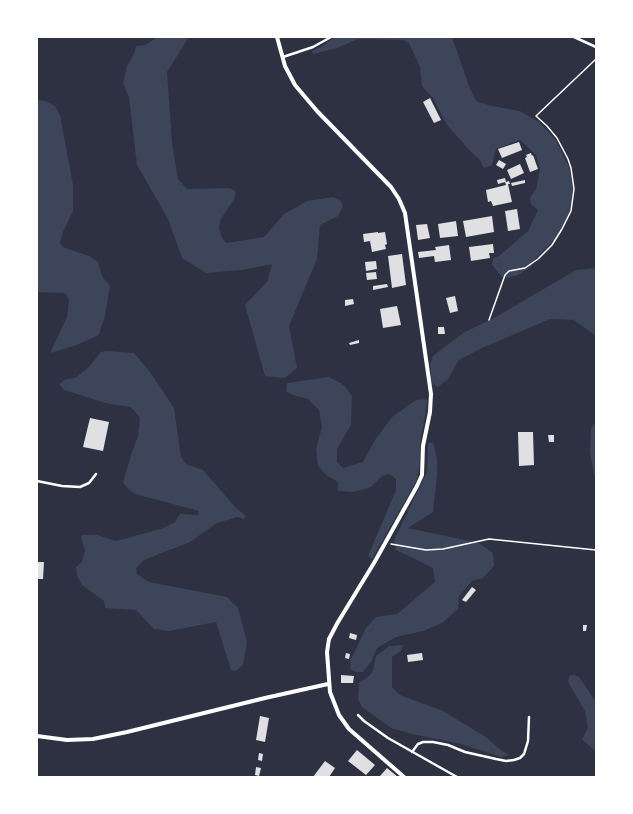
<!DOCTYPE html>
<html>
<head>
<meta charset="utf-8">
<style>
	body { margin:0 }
	#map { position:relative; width:633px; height:814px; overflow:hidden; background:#2d3142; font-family:Cabin,sans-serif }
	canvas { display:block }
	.frame { position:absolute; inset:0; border:38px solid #fff; pointer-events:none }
</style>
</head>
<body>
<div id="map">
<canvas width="633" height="814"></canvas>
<div class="frame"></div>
</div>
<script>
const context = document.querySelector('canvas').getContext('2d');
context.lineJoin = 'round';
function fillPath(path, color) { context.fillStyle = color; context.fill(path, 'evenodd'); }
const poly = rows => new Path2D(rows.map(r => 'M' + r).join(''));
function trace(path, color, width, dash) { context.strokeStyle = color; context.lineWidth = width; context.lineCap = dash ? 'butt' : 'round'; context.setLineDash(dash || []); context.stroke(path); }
fillPath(poly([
	[158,37,189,37,167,72,172,143,178,179,187,189,230,188,236,192,234,199,221,219,219,227,221,236,226,243,264,237,284,214,307,201,333,197,341,201,343,207,338,216,320,225,317,259,289,326,297,368,285,378,265,376,245,305,267,282,272,264,242,270,206,273,182,258,168,219,137,165,129,97,123,83,127,66,134,54,136,46,145,45],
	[335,37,452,37,469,86,476,101,492,106,520,111,539,122,555,139,569,167,573,190,569,216,554,240,534,260,532,266,518,275,507,278,502,277,492,265,493,258,499,256,528,231,538,210,531,204,530,198,536,189,540,169,536,155,520,140,496,149,492,165,484,168,480,160,471,152,447,125,433,98,422,86,420,67,409,43,403,40,358,39,337,48,313,54,312,51,323,46],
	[39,100,45,101,55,106,60,115,73,185,73,211,63,232,60,243,63,247,89,256,98,262,102,276,110,286,105,316,99,335,77,345,50,353,67,317,69,301,67,295,63,293,37,292,37,101],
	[596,268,596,336,574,320,550,319,482,348,459,360,448,379,438,387,432,383,430,364,433,356,463,333,494,318,576,270],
	[106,351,134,353,150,372,174,408,181,457,186,464,203,470,236,508,246,516,244,519,237,517,217,523,190,542,144,560,136,568,137,574,149,582,227,597,238,608,247,642,243,665,236,671,231,670,216,622,169,631,154,629,136,610,105,608,104,601,82,585,77,576,76,567,82,562,85,551,81,537,83,535,97,535,116,541,164,528,175,522,180,514,198,515,199,511,135,494,128,489,123,482,131,455,138,436,140,418,131,407,109,404,64,390,59,384,66,379,75,378,88,368,101,352],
	[329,377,344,385,352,396,351,425,337,449,337,462,343,468,363,462,375,440,392,417,416,400,427,399,426,411,421,437,419,469,416,482,372,559,368,556,396,490,396,479,389,474,382,476,371,487,354,492,338,491,338,482,326,475,318,466,316,449,322,427,319,410,308,399,290,394,286,391,287,383],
	[596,421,596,477,594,474,590,452,591,429],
	[428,443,433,443,437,459,437,475,433,512,408,528,479,543,493,553,494,566,483,578,472,581,459,596,458,609,442,623,423,631,396,637,377,648,372,660,363,672,356,672,351,670,350,661,366,628,376,617,397,614,435,582,433,568,396,550,394,540,427,472],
	[403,645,401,651,392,657,392,687,400,695,443,711,486,737,502,751,509,755,501,757,461,744,412,734,391,728,362,707,358,699,359,683,369,676,373,670,376,656,389,646],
	[574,675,579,677,596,702,596,752,582,739,588,728,585,711,568,682,569,676]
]), '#3c4559');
fillPath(poly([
	[430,98,441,120,434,123,423,102],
	[519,142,522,150,502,158,498,149],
	[531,153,532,156,533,155,538,169,530,172,525,158,527,157,526,155],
	[499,160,506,164,503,169,496,165],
	[520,164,524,173,511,179,507,170],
	[505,178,506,182,509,181,510,184,508,184,512,202,493,206,491,201,488,202,486,190,506,185,505,182,498,184,497,180],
	[525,180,525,183,512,186,511,183],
	[517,209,520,229,508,231,505,211],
	[492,216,494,232,466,237,463,221],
	[456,221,458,236,440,238,438,224],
	[427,224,430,238,418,240,416,225],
	[378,232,378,233,385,232,387,244,385,245,386,249,372,252,370,241,364,242,363,234],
	[493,244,494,253,489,253,490,258,471,261,469,247],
	[449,245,451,260,435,262,434,256,419,258,418,252,436,250,435,247],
	[402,254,406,285,392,288,388,256],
	[376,261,377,269,366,271,365,262],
	[376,272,377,279,367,280,366,273],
	[387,284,388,287,373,290,373,286],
	[455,296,458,311,450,313,446,298],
	[353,299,354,304,345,306,345,300],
	[397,306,401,325,383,328,380,309],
	[438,327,444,327,445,334,438,334],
	[359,340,359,343,350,345,349,343],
	[90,418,109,422,103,451,83,447],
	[518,432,533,432,534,465,519,466],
	[548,435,554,435,554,442,549,442],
	[37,562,44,562,43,579,37,579],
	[472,587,476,590,466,602,462,600],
	[583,625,587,625,586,631,583,631],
	[350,633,357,635,356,640,349,638],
	[346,653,350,654,349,659,345,658],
	[422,653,423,660,408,662,407,655],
	[341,675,354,676,353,683,341,683],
	[260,716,269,718,265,742,256,740],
	[357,750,375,765,366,775,348,761],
	[259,753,263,754,262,761,258,760],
	[325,761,335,768,329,777,313,777],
	[256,767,261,768,259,776,255,775],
	[387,768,398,777,380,776]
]), '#e0e0e3');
trace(poly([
	[489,320,505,275,509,271,525,268,538,259,552,245,562,229,571,211,574,189,571,168,568,159,557,138,547,126,536,116,596,59],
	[391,544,426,550,443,549,489,539,596,550]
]), '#fff', 1.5);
trace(poly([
	[574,37,596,47],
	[283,57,313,47,331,37],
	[37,481,62,486,80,487,89,483,96,474],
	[358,715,364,721,388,738,457,777],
	[412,752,418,744,423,742,433,742,448,745,465,752,496,759,506,761,514,760,520,758,524,754,528,741,529,717]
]), '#fff', 2.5);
trace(poly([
	[277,37,285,66,295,85,317,111,391,187,399,199,405,213,431,394,430,412,423,446,422,475,417,486,374,563,338,622,329,639,327,652,330,692,339,715,349,729,404,777],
	[37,736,67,740,93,739,127,732,265,698,328,684]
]), '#fff', 4);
</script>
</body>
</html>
